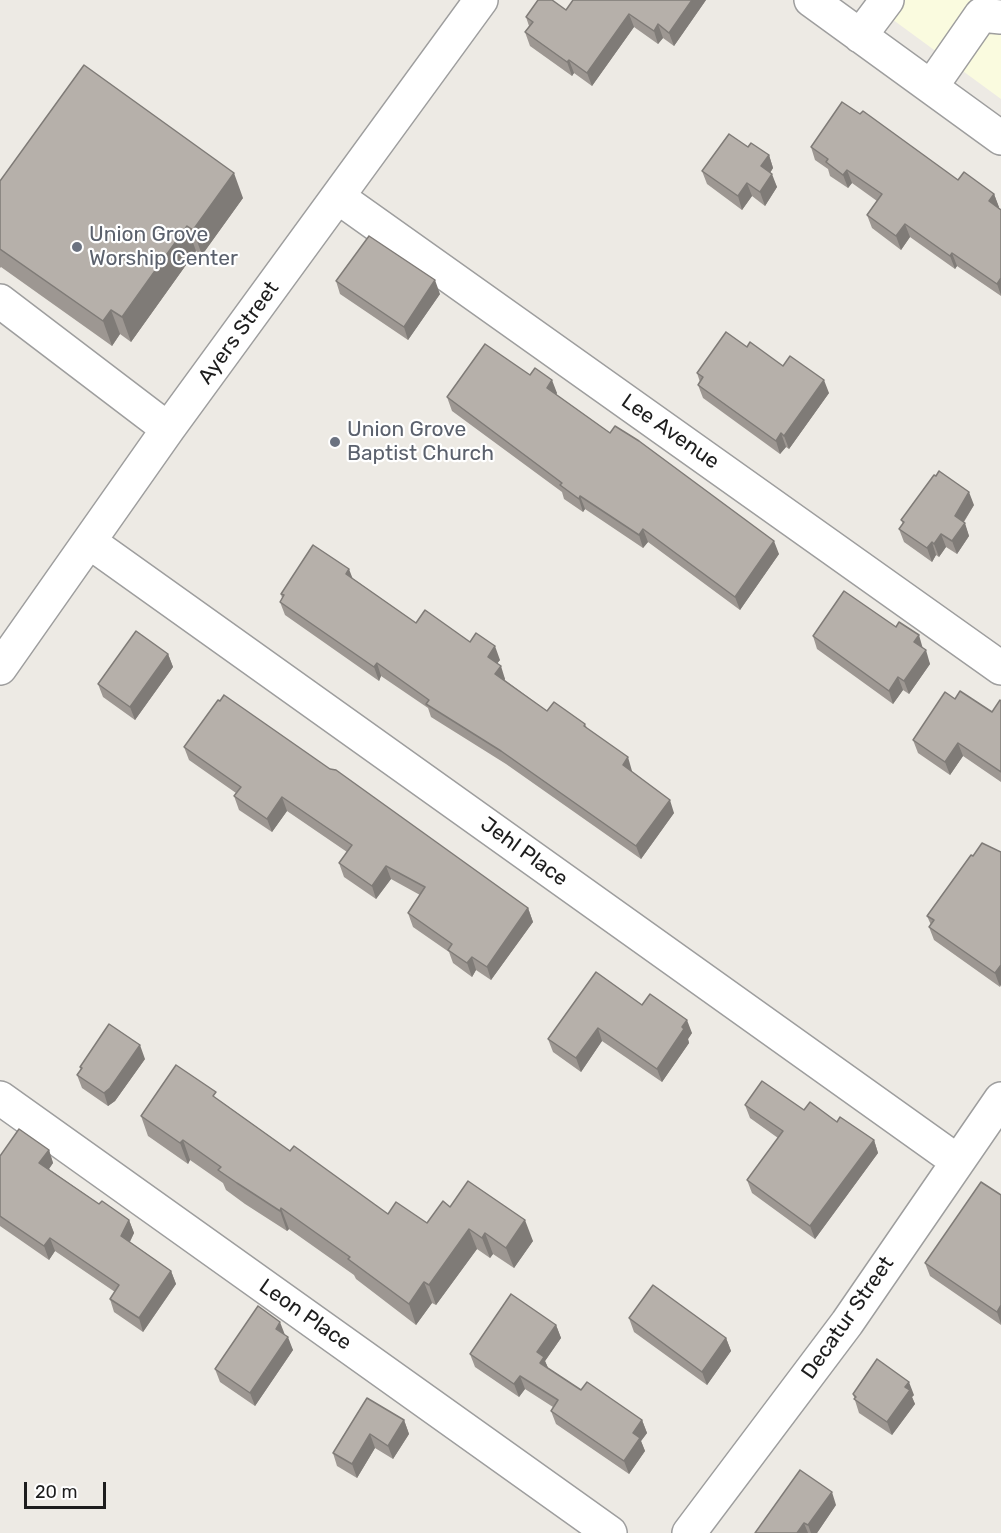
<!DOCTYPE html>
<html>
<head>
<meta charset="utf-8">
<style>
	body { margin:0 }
	#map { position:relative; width:1001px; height:1533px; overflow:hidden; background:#edeae4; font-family:Rubik,sans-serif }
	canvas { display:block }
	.scale { position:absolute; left:24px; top:1482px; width:82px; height:27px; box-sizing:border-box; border:3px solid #1d1d1d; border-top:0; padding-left:8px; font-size:18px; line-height:21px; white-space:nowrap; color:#1d1d1d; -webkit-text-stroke:4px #fff; paint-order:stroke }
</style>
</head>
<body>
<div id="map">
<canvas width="1001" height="1533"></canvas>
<div class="scale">20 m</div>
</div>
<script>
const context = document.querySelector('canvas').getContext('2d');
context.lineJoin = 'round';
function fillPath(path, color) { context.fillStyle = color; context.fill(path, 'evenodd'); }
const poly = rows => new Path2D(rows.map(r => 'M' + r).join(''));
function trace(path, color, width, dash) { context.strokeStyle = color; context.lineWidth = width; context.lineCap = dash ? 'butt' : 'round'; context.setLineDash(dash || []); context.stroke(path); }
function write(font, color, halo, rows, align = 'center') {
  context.font = font + ' Rubik,sans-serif'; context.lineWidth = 4.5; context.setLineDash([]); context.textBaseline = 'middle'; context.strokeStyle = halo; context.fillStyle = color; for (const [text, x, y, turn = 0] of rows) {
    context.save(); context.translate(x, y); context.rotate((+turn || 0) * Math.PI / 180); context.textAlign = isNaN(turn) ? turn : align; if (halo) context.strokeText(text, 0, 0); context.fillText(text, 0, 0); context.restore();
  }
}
fillPath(poly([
	[866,0,1001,0,1001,99]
]), '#fafbdf');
const minor = poly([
	[811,0,1001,138],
	[860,36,887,0],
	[931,87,981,15,1001,17],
	[338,197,1001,668],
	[0,301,168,429],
	[91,543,957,1161],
	[0,668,168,429,481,0],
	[0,1098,610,1533],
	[689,1533,847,1323,1001,1099]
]);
trace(minor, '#9e9e9e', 36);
trace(minor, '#fff', 33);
fillPath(poly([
	[706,0,674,46,663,38,658,44,634,27,592,86,574,73,572,76,530,46,525,32,529,26,526,17,566,10],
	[748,147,769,155,773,168,770,173,777,187,765,206,752,196,742,210,707,184,702,171],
	[811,147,958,180,994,194,999,208,1001,210,1001,296,957,266,955,269,910,237,901,250,872,228,867,215,877,201,852,183,848,188,830,176,828,169,815,160],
	[0,181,243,198,202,255,196,251,131,342,120,334,112,346,1,267,0,268],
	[336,281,440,294,408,340,340,294],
	[747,347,829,393,789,449,786,447,780,454,703,398,698,385,700,382,697,373],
	[530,375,557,393,556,395,779,554,740,610,648,542,643,548,585,509,583,512,564,499,562,492,452,411,447,397],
	[974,505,964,522,969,536,957,554,946,547,939,557,936,555,932,562,904,542,899,529,903,524,901,520],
	[352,578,416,623,470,642,500,660,497,663,505,679,505,680,547,711,585,724,587,728,632,771,632,772,674,813,641,859,506,764,431,717,428,708,381,676,379,681,285,615,280,602,282,598,281,594],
	[813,636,923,649,930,664,909,694,903,690,893,704,817,649],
	[168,654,173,667,135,720,103,697,98,684],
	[955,699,992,712,1001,701,1001,782,963,756,950,775,918,753,913,740],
	[184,747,528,908,533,922,491,980,476,970,472,977,453,963,449,952,413,927,408,913,420,895,391,879,376,899,344,877,339,863,347,852,287,811,272,832,239,810,234,796,236,793,189,760],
	[971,855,1000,987,934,940,929,927,931,925,927,916],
	[642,1005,692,1033,688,1039,689,1043,662,1082,602,1041,581,1072,553,1052,548,1039],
	[145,1059,115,1101,108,1106,82,1088,77,1075,81,1070,80,1067],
	[219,1100,290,1151,388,1214,427,1223,450,1207,533,1241,514,1268,493,1254,490,1258,477,1249,436,1305,432,1303,416,1325,356,1279,354,1275,289,1229,287,1231,245,1204,226,1190,223,1183,190,1160,188,1164,148,1136,141,1116],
	[745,1105,804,1110,837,1122,874,1140,878,1153,815,1239,752,1193,747,1180,778,1138,750,1118],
	[49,1150,53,1163,49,1169,99,1204,129,1220,134,1233,130,1242,171,1271,176,1284,143,1332,114,1312,110,1299,115,1292,55,1251,49,1260,0,1226,0,1156],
	[1001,1195,1001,1325,930,1276,925,1263],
	[629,1318,726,1338,731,1351,707,1385,634,1332],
	[556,1325,561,1338,545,1361,548,1368,581,1390,642,1420,647,1433,641,1441,645,1451,629,1474,556,1424,551,1411,553,1407,525,1389,519,1397,475,1367,470,1354],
	[285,1335,293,1350,255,1406,220,1382,215,1369],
	[853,1394,914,1395,912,1397,915,1404,892,1435,859,1413],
	[367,1398,404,1420,409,1434,393,1459,375,1448,357,1478,337,1466,333,1453],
	[836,1505,817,1533,755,1533]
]), '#9d9792');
fillPath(poly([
	[692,0,706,0,674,46,669,33],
	[629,14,634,27,592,86,587,73],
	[658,24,663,38,658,44,654,31],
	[569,60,574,73,572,76,567,62],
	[769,155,773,168,766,179,761,166],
	[847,170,852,183,848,188,843,175],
	[234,173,243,198,202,255,193,230],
	[772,174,777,187,765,206,760,192],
	[747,183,752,196,742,210,738,196],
	[994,194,999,207,994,214,989,201],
	[905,224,910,237,901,250,896,236],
	[187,226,196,251,131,342,122,317],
	[952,253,957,266,955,269,950,256],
	[1001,278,1001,295,997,284],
	[435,280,440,294,408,340,404,327],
	[111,310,120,334,112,346,103,321],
	[552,380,557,393,552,401,547,388],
	[824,380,829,393,789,449,784,436],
	[781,433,786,447,780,454,776,441],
	[969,492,974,505,959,529,955,516],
	[580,496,585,509,583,512,579,499],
	[965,523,969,536,957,554,952,541],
	[643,529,648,542,643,548,639,535],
	[941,534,946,547,939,557,934,544],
	[774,541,779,554,740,610,735,597],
	[932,542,936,555,932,562,927,548],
	[349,569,354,582,346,574],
	[919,635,923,649,914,642],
	[495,646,500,660,492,670,488,657],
	[926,650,930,664,909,694,904,681],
	[168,654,173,667,135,720,130,707],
	[377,663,381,676,379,681,374,667],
	[501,666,505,679,500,687,495,674],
	[898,677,903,690,893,704,889,691],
	[958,743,963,756,950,775,945,762],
	[628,757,632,771,627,778,623,765],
	[282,797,287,811,272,832,267,819],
	[670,800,674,813,641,859,636,846],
	[386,866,391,879,376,899,372,886],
	[528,908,533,922,491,980,487,967],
	[472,957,476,970,472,977,467,963],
	[1001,965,1001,985,1000,987,995,973],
	[687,1020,692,1033,688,1039,689,1043,662,1082,657,1069,682,1027],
	[598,1028,602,1041,581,1072,576,1058],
	[140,1045,145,1059,115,1101,108,1106,104,1093],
	[183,1140,190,1160,188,1164,180,1143],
	[874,1140,878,1153,815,1239,810,1226],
	[49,1150,53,1163,44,1176,39,1163],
	[281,1208,289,1229,287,1231,280,1211],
	[129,1220,134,1233,126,1249,121,1236],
	[525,1220,533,1241,514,1268,506,1248],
	[469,1229,477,1249,436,1305,429,1285],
	[485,1233,493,1254,490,1258,482,1238],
	[50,1238,55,1251,49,1260,44,1246],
	[171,1271,176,1284,143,1332,139,1318],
	[424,1282,432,1303,416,1325,409,1304],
	[1001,1305,1001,1324,997,1312],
	[280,1322,285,1335,276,1329],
	[556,1325,561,1338,545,1361,549,1370,540,1363,537,1352],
	[288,1337,293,1350,255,1406,250,1393],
	[726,1338,731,1351,707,1385,702,1372],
	[520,1376,525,1389,519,1397,514,1384],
	[909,1382,914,1395,912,1397,915,1404,892,1435,887,1422,905,1387],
	[404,1420,409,1434,393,1459,388,1446],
	[642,1420,647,1433,641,1441,645,1451,629,1474,624,1461,633,1433],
	[370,1434,375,1448,357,1478,352,1464],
	[832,1492,836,1505,817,1533,811,1533,808,1525],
	[804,1523,808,1533,797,1533]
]), '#7f7b77');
const building = poly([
	[538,0,552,0,566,10,573,0,692,0,669,33,658,24,654,31,629,14,587,73,569,60,567,62,525,32,533,22,526,17,538,0],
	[84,65,234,173,193,230,187,226,122,317,111,310,103,321,0,249,0,181,84,65],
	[842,102,860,114,863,111,958,180,964,172,994,194,989,201,1001,210,1001,278,997,284,952,253,950,256,905,224,896,236,867,215,882,194,847,170,843,175,826,162,828,159,811,147,842,102],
	[729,134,748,147,751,143,769,155,761,166,772,174,760,192,747,183,738,196,702,171,729,134],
	[369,236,435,280,404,327,336,281,369,236],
	[726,332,747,347,750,342,783,366,790,356,824,380,784,436,781,433,776,441,698,385,703,377,697,373,726,332],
	[485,344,530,375,535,368,552,380,547,388,610,433,615,426,639,441,774,541,735,597,643,529,639,535,580,496,579,499,560,485,562,483,447,397,485,344],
	[939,471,969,492,955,516,965,523,952,541,941,534,934,544,932,542,927,548,899,529,904,522,901,520,934,475,936,476,939,471],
	[313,545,349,569,346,574,416,623,425,610,470,642,476,633,495,646,488,657,501,666,495,674,547,711,554,702,585,724,584,726,628,757,623,765,670,800,636,846,501,751,426,704,429,700,377,663,374,667,280,602,284,595,281,594,313,545],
	[844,591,896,627,899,622,919,635,914,642,926,650,904,681,898,677,889,691,813,636,844,591],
	[136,631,168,654,130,707,98,684,136,631],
	[960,691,992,712,1000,700,1001,701,1001,772,958,743,945,762,913,740,945,692,955,699,960,691],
	[224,695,330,769,336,770,528,908,487,967,472,957,467,963,448,950,452,944,408,913,425,887,386,866,372,886,339,863,352,845,282,797,267,819,234,796,241,787,184,747,218,700,220,701,224,695],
	[982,843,1001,852,1001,965,995,973,929,927,934,920,927,916,971,855,973,856,982,843],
	[596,972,642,1005,650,994,687,1020,682,1027,684,1029,657,1069,598,1028,576,1058,548,1039,596,972],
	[109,1024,140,1045,110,1088,104,1093,77,1075,82,1068,80,1067,109,1024],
	[176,1065,216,1092,213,1096,290,1151,294,1146,388,1214,396,1202,427,1223,443,1201,450,1207,468,1181,525,1220,506,1248,485,1233,482,1238,469,1229,429,1285,424,1282,409,1304,348,1259,350,1257,281,1208,280,1211,237,1183,218,1170,221,1167,183,1140,180,1143,141,1116,176,1065],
	[762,1081,804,1110,810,1102,837,1122,840,1117,874,1140,810,1226,747,1180,783,1131,745,1105,762,1081],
	[19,1129,49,1150,39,1163,99,1204,102,1201,129,1220,121,1236,171,1271,139,1318,110,1299,119,1285,50,1238,44,1246,0,1216,0,1156,19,1129],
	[981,1182,1001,1195,1001,1305,997,1312,925,1263,981,1182],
	[653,1285,726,1338,702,1372,629,1318,653,1285],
	[511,1294,556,1325,537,1352,544,1357,540,1363,581,1390,587,1382,642,1420,633,1433,640,1438,624,1461,551,1411,558,1400,520,1376,514,1384,470,1354,511,1294],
	[258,1306,280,1322,276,1329,288,1337,250,1393,215,1369,258,1306],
	[877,1359,909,1382,905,1387,910,1390,887,1422,854,1399,856,1397,853,1394,877,1359],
	[367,1398,404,1420,388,1446,370,1434,352,1464,333,1453,367,1398],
	[800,1470,832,1492,808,1525,804,1523,797,1533,755,1533,800,1470]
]);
fillPath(building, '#b6b0aa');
trace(building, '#7f7b77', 1.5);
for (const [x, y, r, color] of [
	[77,247,6,"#6b7280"],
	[335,442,6,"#6b7280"]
]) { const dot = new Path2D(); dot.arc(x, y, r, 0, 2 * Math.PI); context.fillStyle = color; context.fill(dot); trace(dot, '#fff', 2); }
write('21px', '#5b616d', '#fff', [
	["Union Grove",89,235],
	["Worship Center",89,259],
	["Union Grove",347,430],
	["Baptist Church",347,454]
], 'left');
write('21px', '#1d1d1d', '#fff', [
	["Ayers Street",239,333,-54],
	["Lee Avenue",670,432,35],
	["Jehl Place",524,852,36],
	["Leon Place",305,1315,35],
	["Decatur Street",848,1318,-55]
]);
</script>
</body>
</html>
